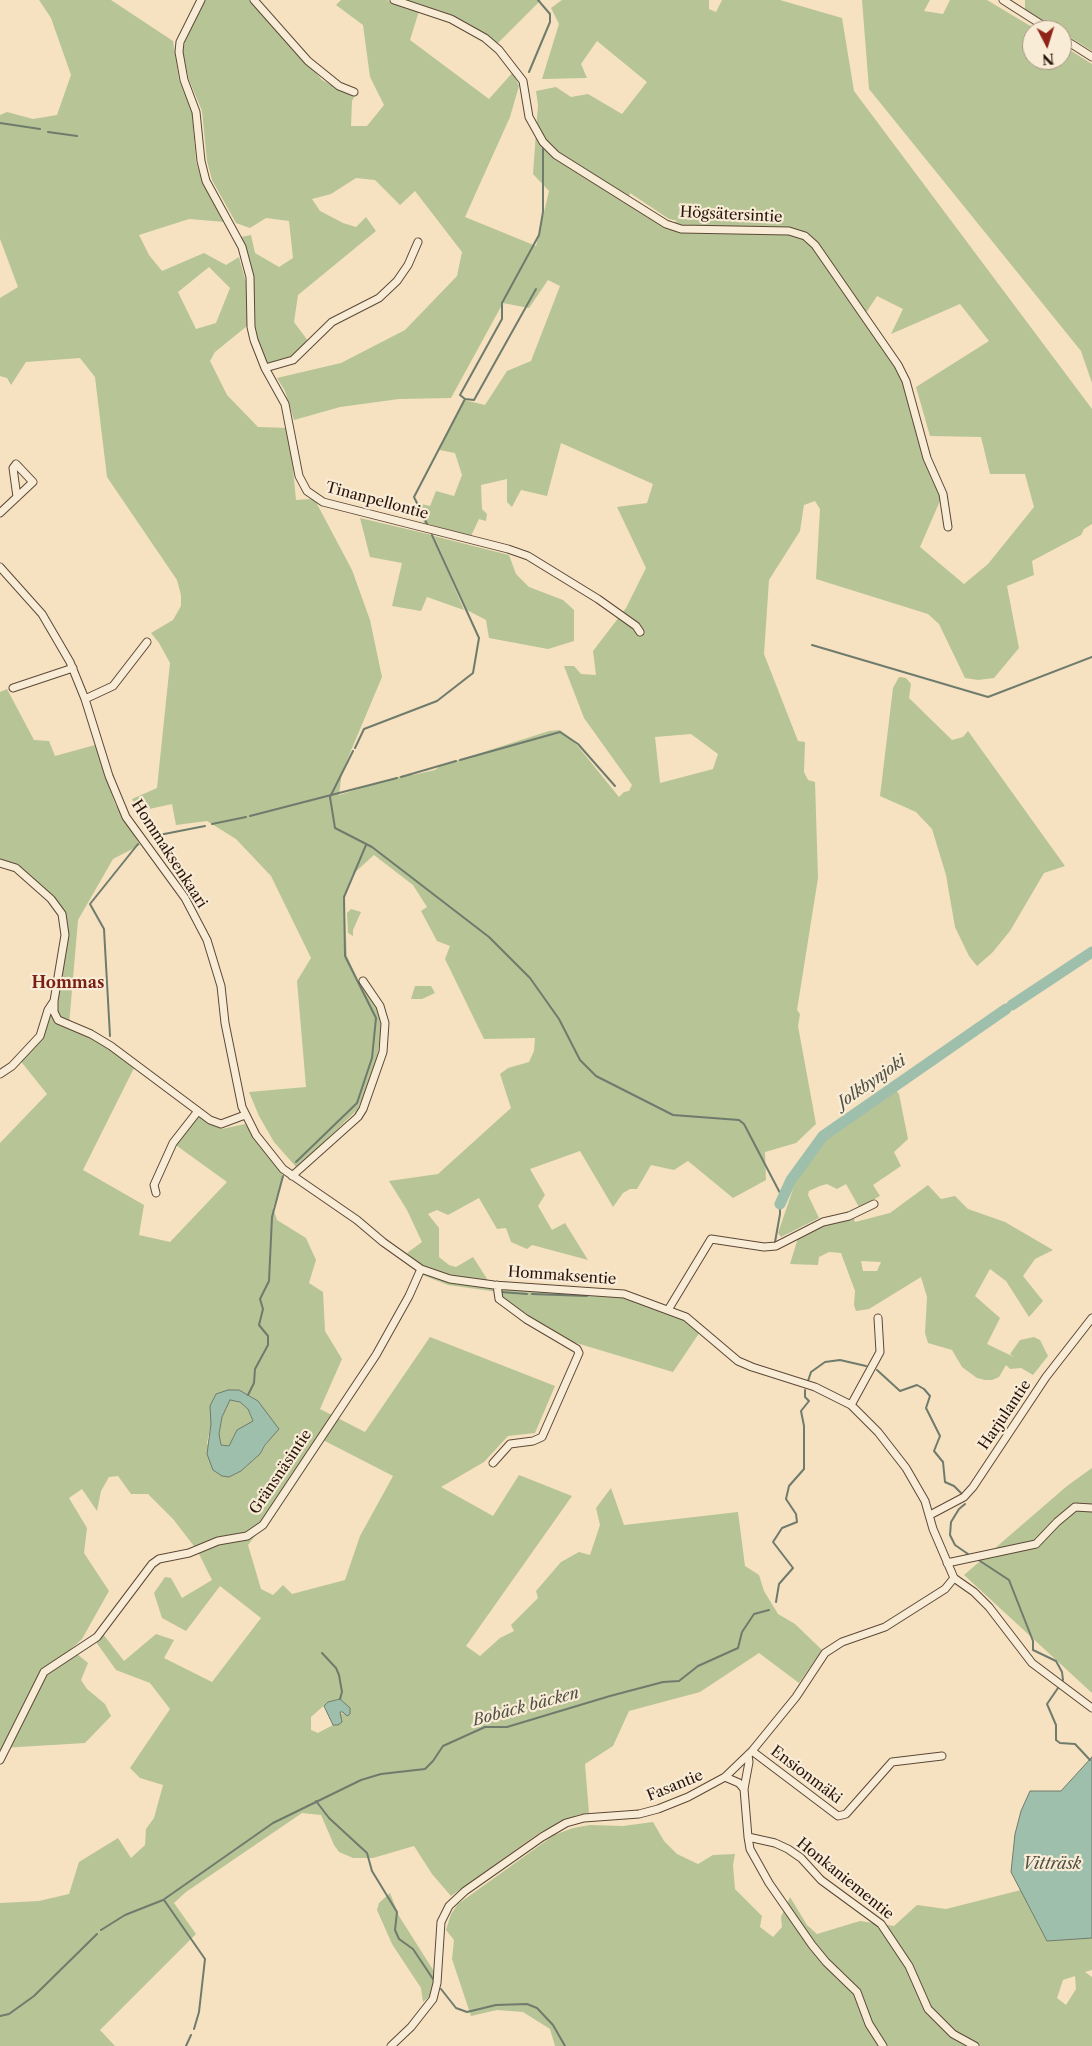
<!DOCTYPE html>
<html>
<head>
<meta charset="utf-8">
<style>
	body { margin:0 }
	#map { position:relative; width:1092px; height:2046px; overflow:hidden; background:#f6e2c0; font-family:"Libre Caslon Text",serif }
	canvas { display:block }
	.north { position:absolute; left:1022px; top:20px; width:50px; height:50px; box-sizing:border-box; background:#f9ecd6; border:1px solid #a59685; border-radius:50%; rotate:175deg; font-size:14px; font-weight:700; line-height:20px; text-align:center; color:#28140b }
	.north::after { content:''; display:block; margin:auto; width:18px; height:22px; background:#8f2418; clip-path:polygon(50% 0,100% 100%,50% 72%,0 100%) }
</style>
</head>
<body>
<div id="map">
<canvas width="1092" height="2046"></canvas>
<div class="north">N</div>
</div>
<script>
const context = document.querySelector('canvas').getContext('2d');
context.lineJoin = 'round';
function fillPath(path, color) { context.fillStyle = color; context.fill(path, 'evenodd'); }
const poly = rows => new Path2D(rows.map(r => 'M' + r).join(''));
function trace(path, color, width, dash) { context.strokeStyle = color; context.lineWidth = width; context.lineCap = dash ? 'butt' : 'round'; context.setLineDash(dash || []); context.stroke(path); }
function write(font, color, halo, rows, align = 'center') {
  context.font = font + ' "Libre Caslon Text",serif'; context.lineWidth = 4.5; context.setLineDash([]); context.textBaseline = 'middle'; context.strokeStyle = halo; context.fillStyle = color; for (const [text, x, y, turn = 0] of rows) {
    context.save(); context.translate(x, y); context.rotate((+turn || 0) * Math.PI / 180); context.textAlign = isNaN(turn) ? turn : align; if (halo) context.strokeText(text, 0, 0); context.fillText(text, 0, 0); context.restore();
  }
}
fillPath(poly([
	[39,0,111,0,173,41,179,80,192,112,196,162,202,181,225,222,189,219,139,235,149,255,162,271,204,253,226,265,239,257,247,286,247,326,215,352,210,361,227,395,258,427,289,428,296,500,310,499,316,502,352,570,370,620,382,677,342,772,339,795,404,775,413,775,435,770,440,766,549,731,560,730,572,739,619,797,624,792,629,791,632,785,584,718,564,666,574,666,581,674,596,675,593,651,626,608,646,568,617,507,647,503,653,484,561,443,547,496,521,490,512,507,507,502,507,479,481,485,482,509,487,514,486,521,479,519,471,536,424,523,417,503,430,506,436,491,454,496,462,475,455,453,439,450,464,400,485,405,507,371,531,361,560,286,548,280,529,308,503,303,451,398,399,399,340,407,294,420,285,391,277,378,341,363,405,330,457,276,462,252,415,191,400,205,375,180,356,178,331,194,312,199,320,211,343,223,356,227,366,217,376,231,298,295,294,322,308,341,292,356,268,363,261,351,254,326,253,278,249,258,241,237,251,235,255,253,279,267,293,258,289,221,266,218,250,228,236,223,212,180,207,161,202,111,189,80,183,52,185,41,204,0,251,0,322,80,354,97,352,101,351,126,367,126,384,105,370,77,363,25,336,5,341,0,387,0,419,11,410,40,489,99,513,72,519,86,510,117,465,217,536,246,549,191,533,174,538,105,536,91,556,87,571,97,588,94,622,114,647,82,597,41,581,64,587,78,542,79,559,24,551,8,562,0,709,0,709,9,716,12,722,0,780,0,842,18,854,91,1092,409,1092,524,1084,529,1081,535,1032,561,1034,575,1007,586,1019,648,994,678,978,680,965,678,939,624,928,614,816,579,820,509,815,501,804,505,800,531,769,580,764,654,798,741,805,742,804,772,808,780,815,782,818,878,797,1010,800,1014,798,1026,816,1124,796,1143,765,1152,766,1180,733,1198,688,1161,674,1170,651,1165,637,1189,630,1189,623,1193,613,1207,580,1151,530,1169,545,1195,538,1206,552,1230,565,1223,588,1260,532,1245,527,1249,511,1242,506,1228,497,1229,479,1198,448,1215,437,1210,428,1214,439,1228,439,1257,449,1265,456,1267,473,1257,489,1282,453,1278,423,1268,407,1253,422,1242,407,1210,389,1181,438,1174,511,1108,500,1074,508,1068,529,1062,534,1051,535,1038,484,1039,445,959,450,946,437,941,421,911,427,907,413,885,374,855,352,875,344,897,347,956,358,980,377,1008,382,1023,378,1052,370,1084,357,1110,297,1168,274,1142,259,1116,249,1092,306,1087,297,981,311,958,271,876,236,839,207,821,176,825,172,804,140,811,132,799,157,788,170,663,159,643,151,633,173,620,181,606,181,595,177,580,107,477,95,377,80,358,26,362,11,385,7,378,0,376,0,298,18,287,0,239,0,115,7,112,33,119,57,115,71,75,51,18],
	[630,193,669,219,678,221,666,224,628,200],
	[209,267,230,288,216,323,196,329,178,292],
	[877,296,903,309,891,334,960,304,989,341,916,387,930,436,981,437,990,474,1025,474,1034,507,988,564,964,584,920,547,943,494,898,365,864,316],
	[691,734,718,754,713,769,660,783,655,737],
	[400,0,541,0,497,44,441,11],
	[862,0,930,0,924,11,943,14,950,0,987,0,1037,30,1032,30,1032,60,1062,60,1062,45,1092,64,1092,383,1081,351,869,89],
	[1025,0,1092,0,1092,51,1062,32,1062,30,1058,30,1025,10],
	[360,518,432,535,464,610,427,597,421,611,392,606,402,563,370,557],
	[434,536,509,555,516,574,529,587,563,600,574,610,574,641,548,649,489,638,486,620,467,610],
	[899,677,906,678,911,684,909,698,952,740,963,737,968,731,1065,866,1044,873,1010,931,992,953,977,966,969,956,955,927,946,875,932,829,916,812,880,796,893,688],
	[7,689,34,740,49,741,55,756,95,745,115,804,140,845,113,859,78,920,69,1025,136,1064,83,1170,144,1205,139,1235,170,1242,227,1182,173,1143,198,1111,222,1129,245,1124,283,1176,273,1208,277,1220,306,1238,316,1260,309,1283,323,1292,325,1331,342,1359,320,1409,365,1432,430,1337,555,1386,535,1433,508,1436,484,1462,441,1487,493,1516,519,1475,572,1496,466,1646,480,1656,500,1638,514,1631,511,1625,538,1598,536,1591,561,1562,579,1552,590,1555,600,1525,596,1508,611,1488,624,1525,738,1512,745,1566,759,1575,764,1591,778,1614,795,1624,822,1650,799,1683,759,1653,700,1692,629,1711,613,1746,585,1764,589,1813,577,1815,539,1833,451,1896,432,1874,414,1846,373,1858,353,1858,339,1852,334,1845,321,1815,302,1813,186,1892,174,1903,196,1934,100,2030,115,2046,0,2046,0,1903,39,1901,69,1894,79,1862,118,1838,131,1858,145,1845,146,1829,154,1818,163,1785,140,1778,130,1768,170,1709,150,1683,116,1670,96,1642,103,1634,124,1661,156,1634,174,1640,164,1658,212,1682,261,1618,220,1586,186,1631,162,1618,154,1593,165,1577,171,1578,182,1598,212,1580,197,1550,173,1519,148,1494,131,1494,118,1476,109,1477,101,1491,97,1511,82,1489,69,1498,87,1528,84,1553,109,1591,82,1639,71,1649,88,1663,81,1680,87,1689,105,1704,111,1716,85,1743,2,1748,0,1750,0,1143,47,1094,19,1059,40,1036,54,1001,65,935,62,914,16,868,0,863,0,692],
	[228,1390,239,1390,258,1401,273,1434,260,1454,241,1471,229,1477,222,1476,207,1443,211,1424],
	[321,1439,393,1476,360,1536,345,1580,292,1594,283,1585,273,1595,261,1589,248,1545,278,1506],
	[338,1699,344,1703,344,1713,339,1714,342,1720,318,1733,311,1730,311,1717,328,1702],
	[351,909,361,912,353,930,353,936,348,933,347,913],
	[415,986,431,986,435,993,422,999,411,999],
	[894,1088,899,1094,908,1139,894,1152,901,1166,873,1185,880,1196,859,1207,846,1184,837,1189,827,1184,820,1186,809,1191,808,1195,819,1218,781,1237,778,1233,803,1160,812,1147],
	[928,1185,941,1199,955,1196,968,1209,1005,1222,1053,1250,1035,1259,1023,1276,1043,1301,1029,1317,1006,1281,990,1269,975,1296,1000,1318,987,1344,1014,1357,1010,1354,1020,1340,1034,1337,1040,1340,1048,1356,1033,1375,1021,1368,1010,1369,1006,1365,999,1377,992,1380,985,1380,977,1378,962,1367,952,1350,928,1343,925,1333,927,1297,921,1277,869,1309,856,1311,854,1305,855,1291,841,1253,829,1252,819,1257,818,1265,790,1264,798,1238,827,1223,854,1218,855,1222,890,1213],
	[861,1261,881,1262,877,1271,863,1271],
	[421,1269,450,1279,611,1291,668,1310,702,1329,673,1372,563,1339,499,1299,498,1292,448,1285,420,1274],
	[230,1400,240,1402,248,1409,253,1422,237,1430,230,1446,221,1445,219,1434,222,1417],
	[1092,1468,1092,1693,964,1575,1067,1486],
	[653,1822,664,1841,677,1854,698,1864,713,1855,735,1854,733,1865,735,1889,762,1916,760,1927,773,1937,782,1927,781,1917,790,1897,807,1925,817,1934,860,1921,894,1926,917,1905,946,1909,1021,1890,1047,1941,1092,1938,1092,1970,1085,1972,1092,1977,1092,2046,555,2046,550,2029,523,2012,497,2010,471,2016,452,1959,454,1940,446,1930,451,1914,458,1904,554,1835,573,1828,590,1825,623,1826],
	[1075,1976,1076,1989,1066,2005,1057,1998,1063,1980],
	[390,1893,399,1916,435,1973,432,1994,423,2002,421,1988,392,1944,377,1910,379,1903]
]), '#b7c496');
const water = poly([
	[228,1390,239,1390,258,1401,279,1429,265,1445,260,1454,241,1471,229,1477,222,1476,213,1470,207,1454,211,1424,210,1406,216,1394,228,1390],
	[230,1400,240,1402,248,1409,253,1421,237,1430,229,1446,221,1445,219,1434,222,1417,230,1400],
	[340,1699,350,1708,350,1714,347,1716,343,1712,340,1712,342,1722,338,1725,333,1725,324,1706,328,1702,340,1699],
	[1092,1757,1092,1938,1047,1941,1011,1872,1015,1834,1021,1811,1030,1791,1061,1791,1092,1757]
]);
fillPath(water, '#9ebfac');
trace(water, '#6f7b6c', 1);
trace(poly([
	[529,72,550,22,550,14,538,0],
	[0,123,40,129],
	[48,132,77,136],
	[465,399,474,400,536,289],
	[427,524,414,497,465,399,460,395,502,319,502,303,539,235,543,212,543,149],
	[812,645,988,697,1092,657],
	[355,748,364,729,437,701,473,673,479,638,432,535],
	[353,751,330,797,335,828,372,847,489,937,530,978,559,1019,580,1060,596,1076,673,1115,739,1120,744,1124,780,1193,780,1214,775,1242],
	[460,760,560,732,578,744,615,786],
	[401,777,456,761],
	[250,816,397,778],
	[212,824,246,817],
	[154,836,205,826],
	[110,1036,104,929,90,904,138,844],
	[296,1162,357,1103,372,1058,376,1018,345,956,344,897,366,845],
	[501,1292,527,1294],
	[532,1294,587,1296],
	[877,1370,900,1391,917,1385,924,1389,930,1396,926,1408,940,1436,934,1451,943,1462,945,1482,954,1486,961,1493],
	[808,1381,811,1372,825,1362,840,1360,866,1366],
	[248,1395,254,1383,255,1369,268,1345,268,1336,259,1325,263,1309,260,1299,269,1281,272,1217,283,1176],
	[965,1504,959,1509,951,1522,950,1535,955,1545,968,1554],
	[977,1559,1009,1580,1033,1641,1033,1650,1056,1661,1062,1672,1063,1680],
	[776,1602,779,1584,793,1568,773,1542,782,1528,797,1522,796,1514,786,1499,789,1486,804,1469,804,1426,801,1411,809,1401,805,1397,805,1390],
	[322,1653,336,1668,339,1675,342,1692,340,1699],
	[1058,1688,1047,1704,1056,1725,1056,1740,1060,1743,1075,1744,1090,1760],
	[316,1801,329,1818,367,1853,372,1871,397,1912,395,1930,399,1939,413,1949,433,1979],
	[164,1900,205,1959,199,2012,194,2029],
	[101,1930,125,1915,163,1900,273,1823,361,1780,381,1774,425,1769,433,1761,443,1746,485,1727,507,1727,610,1696,663,1682,679,1681,698,1666,738,1648,742,1632,754,1614,769,1610],
	[441,1989,456,2008,467,2012,496,2005,527,2004,537,2008,553,2025,565,2046],
	[0,2016,9,2014,34,1996,97,1934],
	[186,2046,191,2035]
]), '#6f7b6c', 2);
trace(poly([
	[1012,1005,1092,952],
	[780,1204,791,1180,823,1136,1006,1009]
]), '#9ebfac', 11);
const minor = poly([
	[201,0,180,42,179,52,184,80,196,112,201,161,206,181,242,247,250,277,251,327,254,340,265,368,285,404,299,476,307,491,323,502,508,549,528,556,598,599,636,626,640,632],
	[254,0,308,61,339,86,354,92],
	[394,0,451,19,485,38,499,50,523,81,529,117,543,142,556,155,666,224,681,229,789,231,805,236,815,245,898,365,906,381,927,458,943,494,948,527],
	[1003,0,1050,30],
	[1062,38,1092,57],
	[265,368,293,360,332,322,379,298,397,281,408,265,418,242],
	[0,513,33,482,16,464,13,468,17,497],
	[0,567,42,614,70,662,85,699,109,776,126,817,185,898,207,940,221,986,225,1023,242,1107,256,1135,283,1169,357,1220,383,1242,421,1269,450,1279,494,1285,624,1294,686,1317,738,1361,752,1367,815,1387,851,1405,878,1432,906,1468,925,1501,933,1529,954,1578],
	[13,688,73,668],
	[85,699,113,686,147,642],
	[0,863,16,868,51,899,62,914,65,935,54,1001,54,1012,58,1020,91,1034,111,1046,210,1120,221,1124,245,1115],
	[0,1074,12,1066,40,1036,48,1010,54,1001],
	[292,1176,358,1117,363,1109,383,1052,385,1023,380,1006,363,981],
	[156,1193,154,1185,173,1143,198,1111],
	[668,1310,711,1239,764,1247,776,1246,823,1222,849,1216,874,1204],
	[851,1405,880,1352,878,1318],
	[493,1463,510,1444,533,1441,542,1437,579,1353,577,1349,526,1319,499,1299,497,1285],
	[930,1515,964,1497,973,1487,1046,1377,1092,1318],
	[947,1563,1036,1544,1057,1522,1075,1507,1092,1508],
	[954,1578,974,1592,989,1607,1032,1663,1092,1708],
	[752,1751,838,1816,846,1814,892,1762,942,1756],
	[748,1755,749,1762,744,1789,748,1837,775,1843,788,1849,801,1858,821,1880,881,1924,909,1966,928,2009,953,2034,975,2046],
	[0,1760,44,1672,97,1637,152,1564,159,1559,189,1553,218,1541,247,1536,263,1525,376,1355,409,1296,421,1269],
	[725,1777,739,1783,744,1789],
	[748,1837,750,1849,769,1883,812,1945,826,1962,857,1992,869,2024,883,2046],
	[391,2046,411,2027,433,1999,437,1983,441,1922,449,1906,465,1891,542,1837,566,1823,584,1818,639,1814,658,1809,688,1797,725,1777,752,1751,796,1697,825,1653,842,1642,885,1627,945,1589,954,1578]
]);
trace(minor, '#5c4838', 9);
trace(minor, '#f9ecd6', 7);
write('15px', '#28140b', '#f9ecd6', [
	["Högsätersintie",731,215,3],
	["Tinanpellontie",377,501,15],
	["Hommaksenkaari",169,854,57],
	["Hommaksentie",562,1276,4],
	["Harjulantie",1005,1415,-56],
	["Gränsnäsintie",281,1472,-56],
	["Ensionmäki",806,1775,37],
	["Fasantie",675,1786,-22],
	["Honkaniementie",845,1879,39]
]);
write('bold 16px', '#7a1f14', '#f9ecd6', [
	["Hommas",68,983]
]);
write('italic 16px', '#515043', '#f9ecd6', [
	["Jolkbynjoki",872,1082,-35],
	["Bobäck bäcken",526,1707,-15],
	["Vitträsk",1052,1864]
]);
</script>
</body>
</html>
